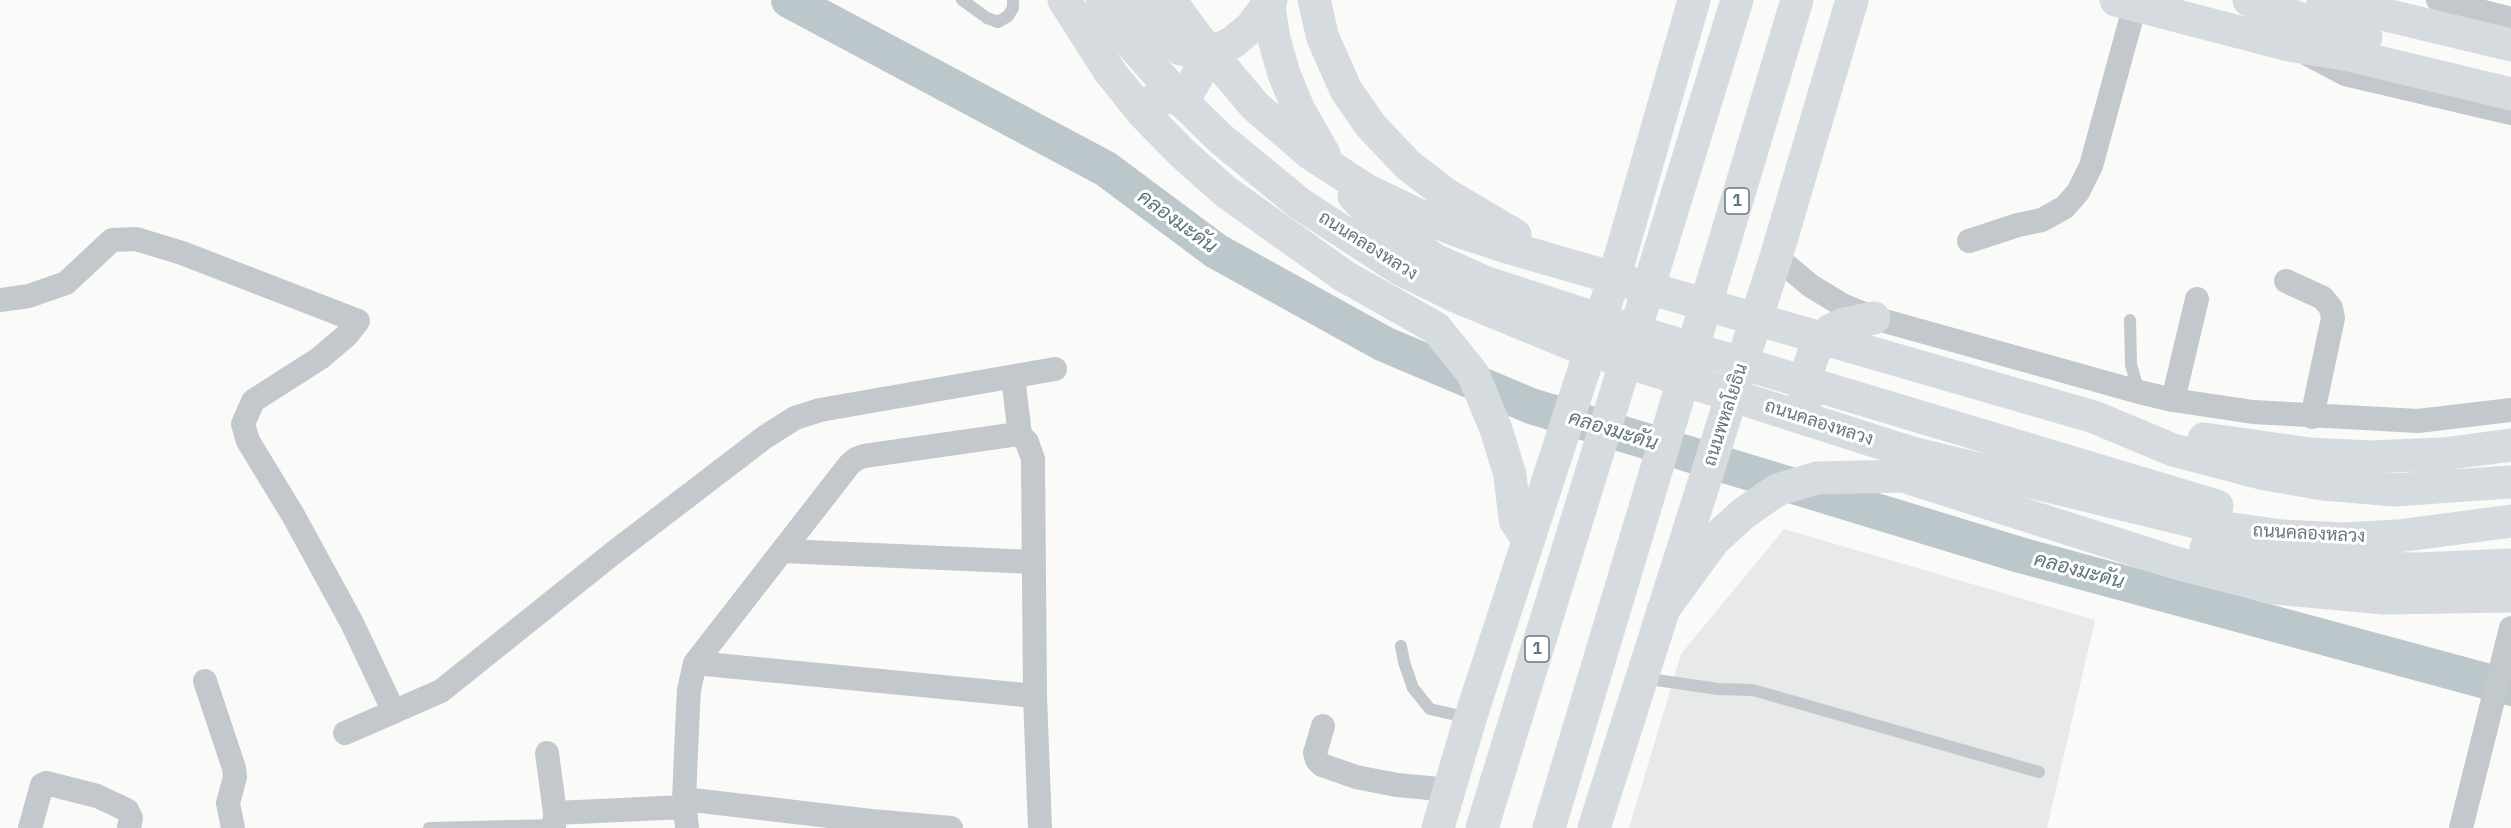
<!DOCTYPE html>
<html>
<head>
<meta charset="utf-8">
<style>
	body { margin:0 }
	canvas { display:block; background:#fafaf8 }
</style>
</head>
<body>
<canvas width="2511" height="828"></canvas>
<script>
const context = document.querySelector('canvas').getContext('2d');
context.lineJoin = 'round';
function fillPath(path, color) { context.fillStyle = color; context.fill(path, 'evenodd'); }
const poly = rows => new Path2D(rows.map(r => 'M' + r).join(''));
function trace(path, color, width, dash) { context.strokeStyle = color; context.lineWidth = width; context.lineCap = dash ? 'butt' : 'round'; context.setLineDash(dash || []); context.stroke(path); }
function write(font, color, halo, rows, align = 'center') {
  context.font = font + ' "IBM Plex Sans",Sarabun,sans-serif'; context.lineWidth = 6; context.setLineDash([]); context.textBaseline = 'middle'; context.strokeStyle = halo; context.fillStyle = color; for (const [text, x, y, turn = 0] of rows) {
    context.save(); context.translate(x, y); context.rotate((+turn || 0) * Math.PI / 180); context.textAlign = isNaN(turn) ? turn : align; if (halo) context.strokeText(text, 0, 0); context.fillText(text, 0, 0); context.restore();
  }
}
fillPath(poly([
	[1784,529,2095,620,2047,828,1629,828,1681,654]
]), '#e8e9e9');
trace(poly([
	[789,0,1106,169,1216,251,1384,344,1531,406,2020,555,2511,688]
]), '#bbc7cb', 36);
trace(poly([
	[962,0,987,18,998,22,1008,16,1013,8,1013,0],
	[2130,320,2131,365,2139,392],
	[1401,646,1404,662,1413,688,1430,709,1469,718],
	[1643,678,1718,689,1753,690,2039,772],
	[429,828,554,825]
]), '#c3c8cc', 12);
trace(poly([
	[2438,0,2511,19],
	[2309,55,2345,74,2511,113],
	[1969,241,2018,225,2042,220,2065,207,2078,192,2091,166,2135,5],
	[1776,257,1811,286,1844,306,1874,318,2139,392,2173,400,2253,412,2418,421,2511,410],
	[2286,281,2323,298,2331,308,2333,318,2312,417],
	[0,300,29,296,66,283,112,240,136,239,182,253,358,321,347,335,320,358,253,401,243,424,248,441,293,515,352,623,394,712],
	[1013,377,1020,435],
	[2173,400,2197,299],
	[783,551,1034,562],
	[695,663,1035,696],
	[205,681,234,768,235,777,228,803,233,828],
	[1323,726,1315,753,1317,760,1322,765,1356,777,1397,785,1450,790],
	[345,733,441,691,612,554,765,437,795,418,820,410,1055,369],
	[547,753,555,813,554,828],
	[684,799,871,821,951,828],
	[555,813,685,807],
	[30,828,42,785,46,783,97,796,127,810,131,818,129,828],
	[687,828,684,799,687,729,689,690,695,663,849,465,856,459,864,456,1011,435,1020,435,1027,442,1033,459,1035,696,1040,828],
	[2461,828,2511,628]
]), '#c3c8cc', 24);
trace(poly([
	[1064,0,1110,72,1143,113,1182,153,1226,192,1344,276,1436,328,1473,374,1496,429,1510,475,1515,520,1528,540],
	[1102,0,1130,42,1183,102,1221,139,1299,203,1400,269,1455,296,1574,345,1912,453,2212,526,2282,536,2342,539,2398,536,2511,521],
	[1139,0,1158,27,1181,49,1205,55,1232,43,1252,26,1271,0],
	[1170,0,1196,36,1255,106,1311,154,1368,191,1418,215,1461,232,1510,248,2094,417,2173,450,2265,474,2323,484,2394,490,2511,482],
	[1268,0,1274,39,1284,74,1299,110,1324,154],
	[1314,0,1323,38,1346,90,1371,126,1408,165,1447,195,1515,235],
	[2116,0,2289,45,2349,55,2511,94],
	[2249,0,2328,29,2366,37],
	[2323,0,2511,45],
	[1158,96,1170,98,1183,97,1189,91,1199,73,1199,54],
	[1354,196,1369,212,1435,260,1487,283,1641,333,2217,506],
	[1805,405,1805,379,1814,352,1822,339,1831,330,1844,324,1874,318],
	[2204,439,2310,454,2370,457,2443,454,2511,445],
	[2206,548,2301,566,2418,569,2511,565],
	[1663,610,1714,540,1744,513,1777,490,1817,478,1903,476,2176,563,2275,588,2384,598,2511,596],
	[1438,828,1470,719,1615,275,1694,0],
	[1594,828,1776,257,1852,0]
]), '#d6dbdf', 33);
trace(poly([
	[1482,828,1737,0],
	[1549,828,1797,0]
]), '#d6dbdf', 33);
for (const [x, y, w] of [
	[1737,201,24],
	[1537,649,24]
]) { const box = new Path2D(); box.roundRect(x - w / 2, y - 13, w, 26, 4.5); context.fillStyle = '#fff'; context.fill(box); trace(box, '#657683', 1.5); }
write('bold 16px', '#657683', null, [
	["1",1737,201],
	["1",1537,649]
]);
write('18px', '#657683', '#fff', [
	["ถนนคลองหลวง",1368,246,32],
	["ถนนพหลโยธิน",1726,415,-72],
	["ถนนคลองหลวง",1819,423,18],
	["ถนนคลองหลวง",2309,534,3]
]);
write('italic 20px', '#60757c', '#fff', [
	["คลองมะดัน",1177,222,36],
	["คลองมะดัน",1613,431,17],
	["คลองมะดัน",2079,571,15]
]);
</script>
</body>
</html>
